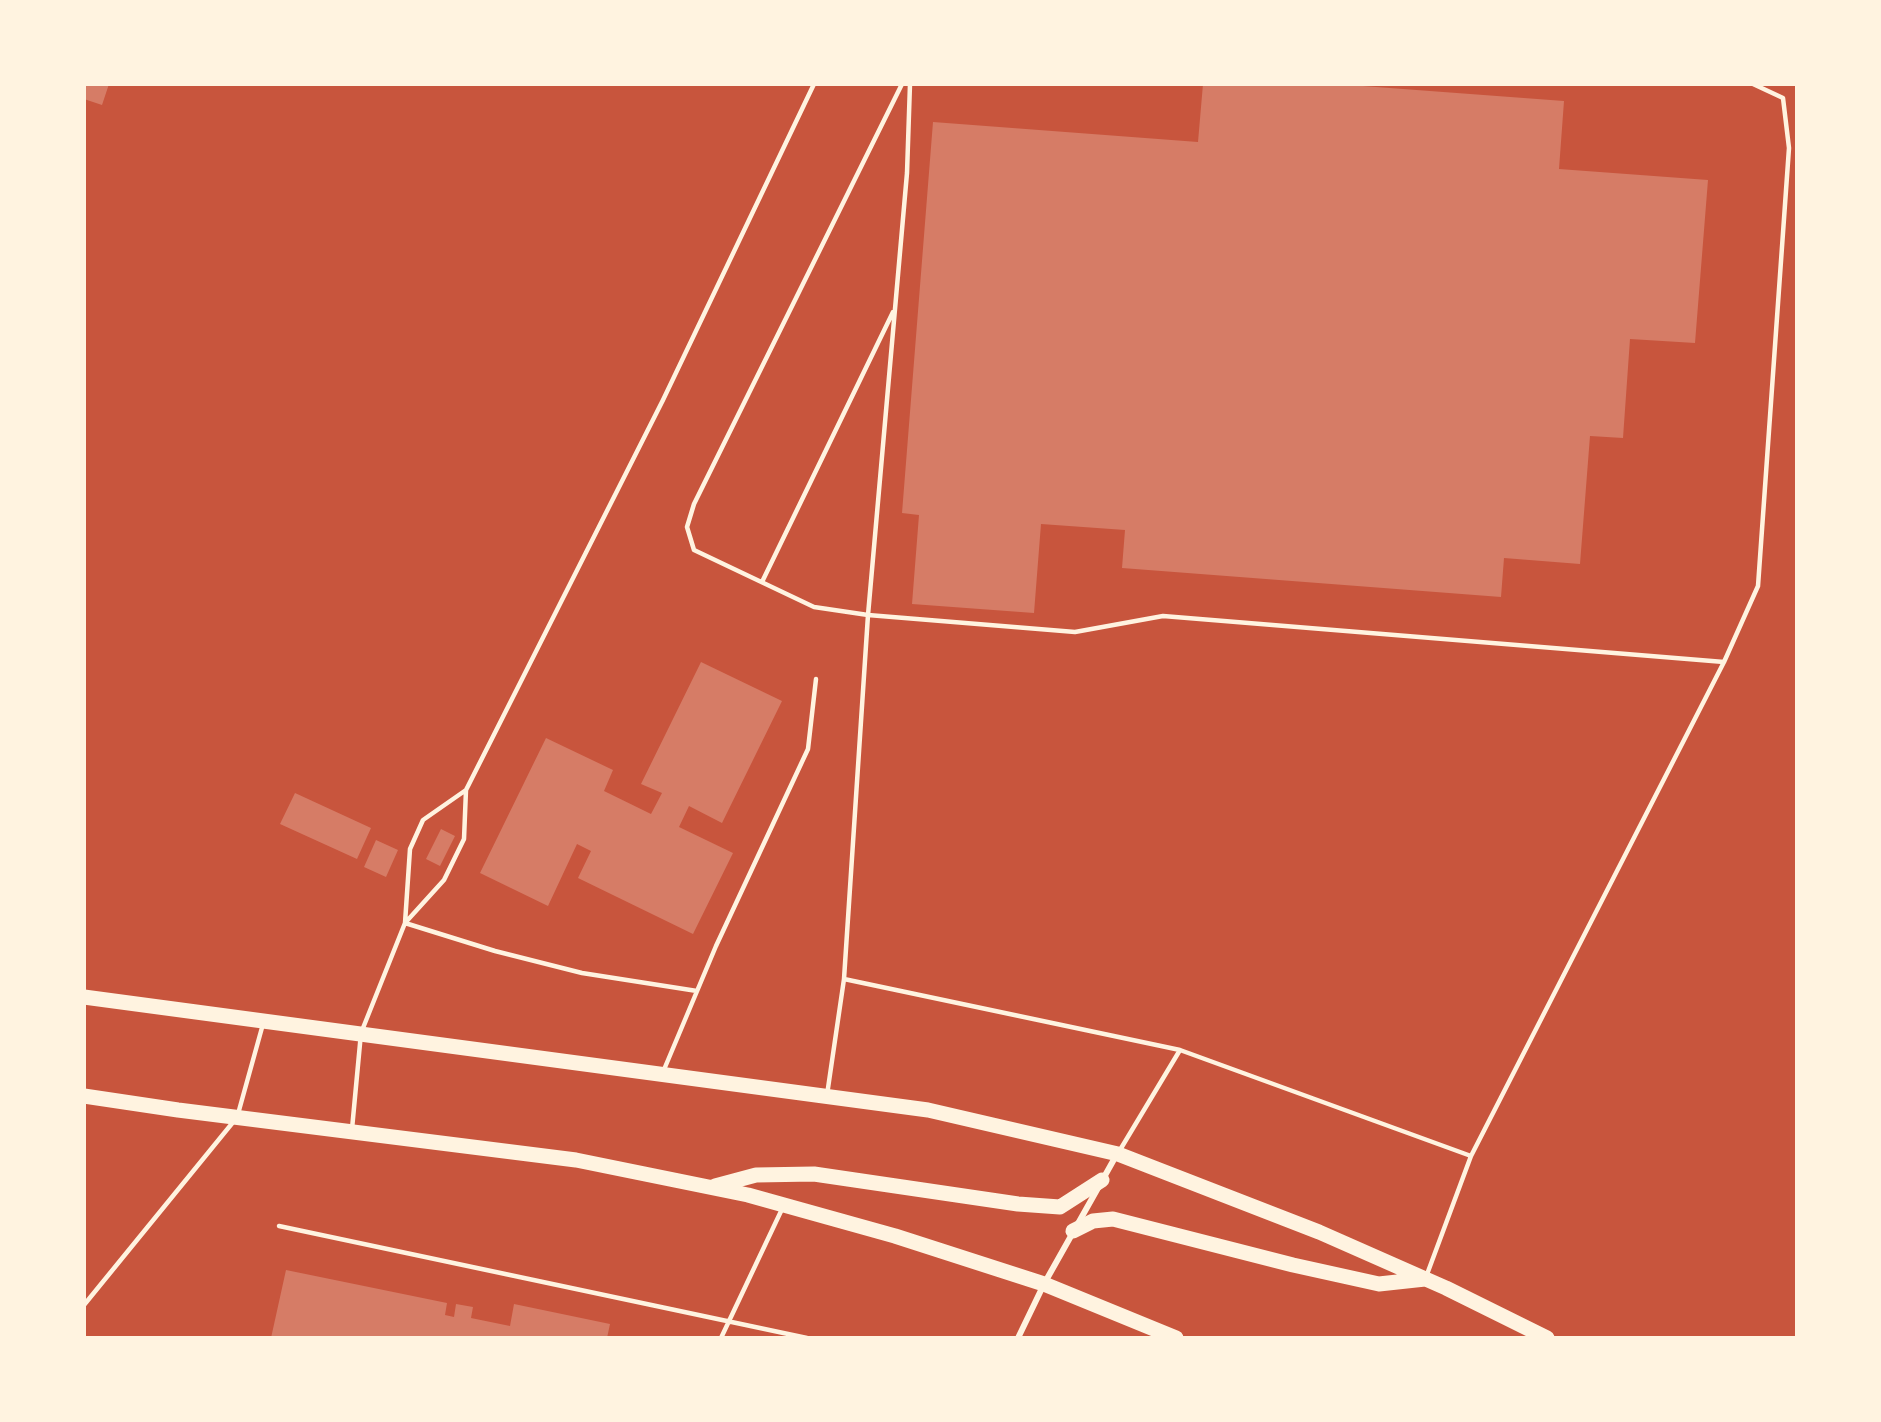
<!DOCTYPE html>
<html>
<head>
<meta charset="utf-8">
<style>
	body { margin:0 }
	#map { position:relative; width:1881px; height:1422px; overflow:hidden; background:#c8553d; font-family:"Varela Round",sans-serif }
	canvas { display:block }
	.frame { position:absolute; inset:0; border:86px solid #fff3e0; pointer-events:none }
</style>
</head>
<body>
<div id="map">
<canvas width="1881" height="1422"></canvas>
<div class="frame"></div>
</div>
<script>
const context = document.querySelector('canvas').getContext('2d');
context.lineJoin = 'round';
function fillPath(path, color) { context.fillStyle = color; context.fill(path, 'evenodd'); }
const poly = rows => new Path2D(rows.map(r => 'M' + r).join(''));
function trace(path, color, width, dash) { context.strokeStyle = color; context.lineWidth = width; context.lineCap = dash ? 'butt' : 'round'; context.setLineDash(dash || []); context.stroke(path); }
fillPath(poly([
	[84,84,109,84,102,105,84,99],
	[1203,84,1336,84,1564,101,1559,169,1708,180,1695,343,1630,339,1623,438,1590,436,1580,564,1504,558,1501,597,1122,568,1125,530,1041,524,1034,613,912,604,919,515,902,513,933,122,1198,142],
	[701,662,782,701,722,823,689,806,679,827,733,853,693,934,578,878,591,851,577,844,548,906,480,873,546,738,613,770,604,791,651,814,662,793,641,784],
	[295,793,371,828,357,859,280,824],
	[441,829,455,836,440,866,426,859],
	[376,840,398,850,386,877,364,867],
	[286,1270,447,1303,445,1315,454,1317,456,1304,473,1307,471,1318,510,1326,514,1304,610,1324,607,1338,271,1338]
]), '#d67c66');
trace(poly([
	[902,84,694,504,687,527,694,550,814,607,868,615,907,173,910,84],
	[762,582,893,312],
	[868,615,1075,632,1163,616,1724,662,1471,1156,1180,1050,844,979,868,615],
	[1724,662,1758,586,1789,148,1783,98,1753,84],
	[405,923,444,880,464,839,466,790,663,400,814,84],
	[405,923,495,951,582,973,697,991],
	[663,1072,716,946,808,749,816,679],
	[827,1095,844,979],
	[238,1114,263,1024],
	[352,1129,361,1033,405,923,410,849,423,820,466,790],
	[1120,1150,1180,1050],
	[279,1226,807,1338],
	[1426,1277,1471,1156],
	[84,1305,234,1121],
	[721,1338,783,1207]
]), '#fff3e0', 4.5);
trace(poly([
	[1103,1179,1117,1154],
	[1018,1338,1044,1284,1098,1188]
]), '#fff3e0', 6);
trace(poly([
	[84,997,928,1110,1118,1154,1319,1232,1446,1288,1547,1338],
	[84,1096,178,1110,576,1160,748,1195,895,1236,1044,1284,1176,1338],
	[715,1186,756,1175,814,1174,1018,1204,1060,1207,1102,1180],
	[1073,1231,1093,1221,1113,1219,1293,1265,1379,1284,1425,1279]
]), '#fff3e0', 15);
</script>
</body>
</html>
